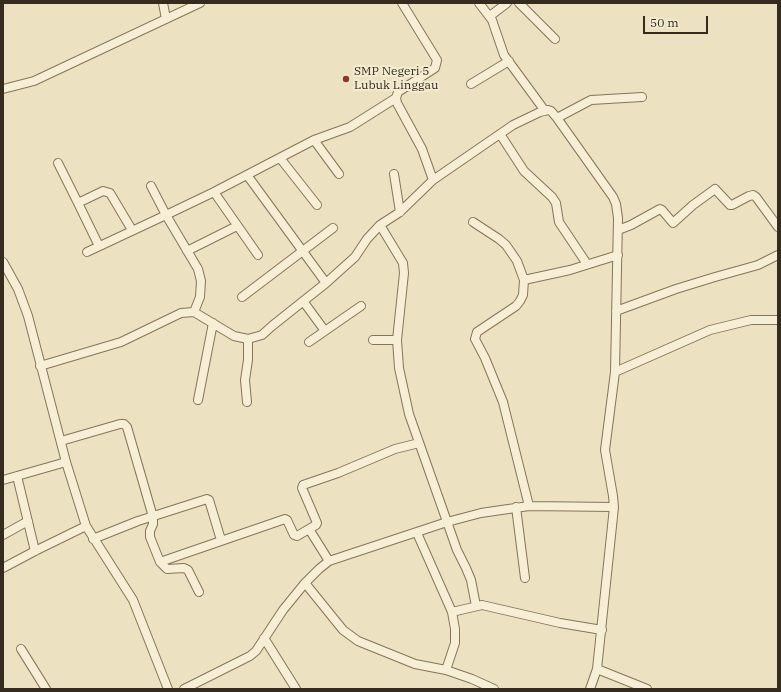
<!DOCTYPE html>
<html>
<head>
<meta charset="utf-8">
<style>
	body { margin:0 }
	#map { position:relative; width:781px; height:692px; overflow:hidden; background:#ece2c2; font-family:"IBM Plex Serif",serif }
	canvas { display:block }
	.frame { position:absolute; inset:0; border:4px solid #352b1e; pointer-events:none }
	.scale { position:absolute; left:643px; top:16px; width:65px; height:18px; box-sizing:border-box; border:2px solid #352b1e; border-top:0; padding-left:5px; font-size:12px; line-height:14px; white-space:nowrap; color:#352b1e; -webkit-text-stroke:3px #f4ecd1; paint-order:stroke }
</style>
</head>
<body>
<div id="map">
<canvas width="781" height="692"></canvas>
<div class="frame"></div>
<div class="scale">50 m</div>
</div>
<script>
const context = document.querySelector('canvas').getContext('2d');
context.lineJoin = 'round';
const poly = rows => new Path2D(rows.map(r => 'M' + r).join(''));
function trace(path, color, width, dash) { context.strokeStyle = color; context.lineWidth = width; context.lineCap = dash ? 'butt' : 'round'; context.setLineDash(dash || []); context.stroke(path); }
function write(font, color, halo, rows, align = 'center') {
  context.font = font + ' "IBM Plex Serif",serif'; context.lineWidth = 4; context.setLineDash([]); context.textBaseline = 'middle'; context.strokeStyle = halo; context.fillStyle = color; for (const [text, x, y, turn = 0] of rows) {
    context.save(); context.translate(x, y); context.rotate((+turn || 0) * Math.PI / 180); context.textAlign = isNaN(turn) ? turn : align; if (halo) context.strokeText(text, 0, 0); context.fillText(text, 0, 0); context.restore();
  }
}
const minor = poly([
	[163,3,166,19],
	[402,3,437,60,435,68,398,92,396,98,397,103,422,149,433,180],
	[479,3,492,20,504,55,545,111],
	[519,3,555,39],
	[490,16,507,3],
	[471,84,509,61],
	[3,89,34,81,200,3],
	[557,118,591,100,642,97],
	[500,134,524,171,552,197,556,203,559,222,587,264],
	[314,140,339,174],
	[280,158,317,205],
	[58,163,78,203],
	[394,174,400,212],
	[247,175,326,283],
	[214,192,258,255],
	[473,222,499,239,506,245,517,261,524,280],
	[380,225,403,263,404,273,397,340,399,368,409,414,457,550,466,568,471,580,476,606],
	[618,230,631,225,660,209,662,210,673,223,693,205,715,189,730,205,732,205,749,196,753,195,756,197,778,227],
	[99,246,78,203,103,191,110,193,132,230],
	[187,251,237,226],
	[87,252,166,215,151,186],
	[3,262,18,289,28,316,66,462,86,526,133,600,168,689],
	[242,297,333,228],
	[303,301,325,331],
	[616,311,676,289,715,277,758,265,778,255],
	[194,312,200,297,201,281,198,269,166,215,214,192,314,140,350,127,396,98],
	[373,340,397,340],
	[309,342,361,306],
	[40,366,121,342,181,313,194,312,234,336,248,339,262,335,272,326,326,283,355,257,367,239,380,225,400,212,433,180,513,125,540,112,548,110,551,111,557,118,613,197,616,204,618,218,615,372,605,450,613,496,614,507,597,669,590,689],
	[615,372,710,330,751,320,778,320],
	[198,400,213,323],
	[247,402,245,380,248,360,248,339],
	[61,441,120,424,124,424,127,427,153,517,153,524,150,531,150,537,160,562,285,519,287,520,294,535,297,536,316,525,317,523,302,488,303,485,338,473,395,449,419,443],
	[17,476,35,551],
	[3,480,66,462],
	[529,506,503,402,485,358,475,339,477,332,516,306,520,301,523,295,524,280,570,270,618,255],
	[516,507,525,578],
	[309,529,329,561],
	[417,533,452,612,455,629,455,643,446,670],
	[3,535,28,521],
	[93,539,138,521,207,499,209,500,221,540],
	[160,562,167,569,184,568,188,570,199,592],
	[3,568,35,551,86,526],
	[305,583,343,630,358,641,415,664,446,670,472,679,494,689],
	[452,612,482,605,560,623,602,630],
	[264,638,296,689],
	[21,649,46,689],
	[597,669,647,689],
	[184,689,250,656,256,651,283,610,305,583,319,569,329,561,447,522,481,513,529,506,614,507]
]);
trace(minor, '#85745a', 10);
trace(minor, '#f7efd5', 8);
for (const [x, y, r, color] of [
	[346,79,4,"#91342d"]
]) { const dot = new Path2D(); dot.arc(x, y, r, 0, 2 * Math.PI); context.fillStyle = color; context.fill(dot); trace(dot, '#f4ecd1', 1.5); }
write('12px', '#352b1e', '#f4ecd1', [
	["SMP Negeri 5",354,72],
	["Lubuk Linggau",354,86]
], 'left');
</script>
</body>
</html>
